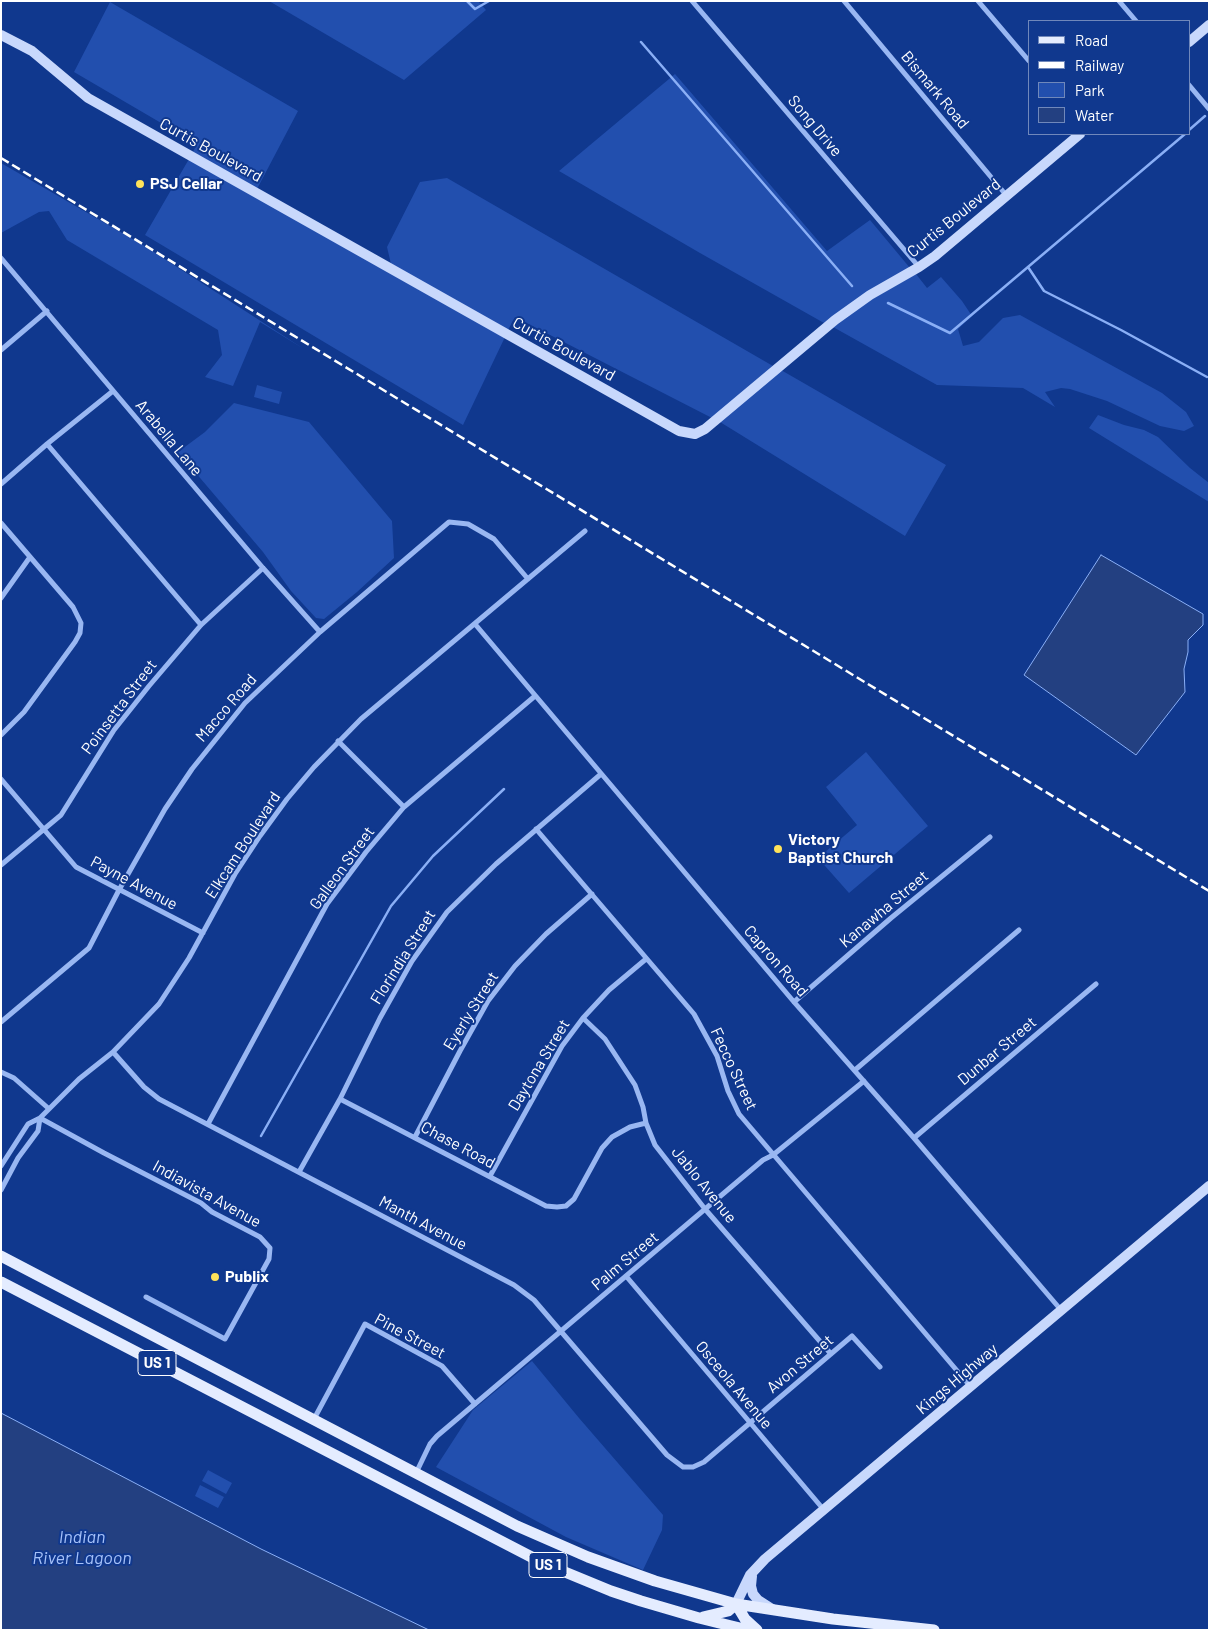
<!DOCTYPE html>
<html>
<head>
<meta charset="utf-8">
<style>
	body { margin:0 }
	#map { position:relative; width:1210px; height:1631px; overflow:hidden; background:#10388e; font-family:Barlow,sans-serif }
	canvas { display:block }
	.frame { position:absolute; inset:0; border:2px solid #fff; pointer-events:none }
	.legend { position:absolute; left:1028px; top:20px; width:162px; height:115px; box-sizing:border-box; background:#10388e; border:1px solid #7088bb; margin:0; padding:6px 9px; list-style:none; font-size:15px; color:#fff }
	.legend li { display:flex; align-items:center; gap:10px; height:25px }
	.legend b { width:25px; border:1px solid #7088bb }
</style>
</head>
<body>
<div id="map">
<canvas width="1210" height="1631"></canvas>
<div class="frame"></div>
<ul class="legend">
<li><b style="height:6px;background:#e4ecff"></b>Road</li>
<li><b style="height:6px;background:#fff"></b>Railway</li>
<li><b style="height:14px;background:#224fae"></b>Park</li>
<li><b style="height:14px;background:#234081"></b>Water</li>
</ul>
</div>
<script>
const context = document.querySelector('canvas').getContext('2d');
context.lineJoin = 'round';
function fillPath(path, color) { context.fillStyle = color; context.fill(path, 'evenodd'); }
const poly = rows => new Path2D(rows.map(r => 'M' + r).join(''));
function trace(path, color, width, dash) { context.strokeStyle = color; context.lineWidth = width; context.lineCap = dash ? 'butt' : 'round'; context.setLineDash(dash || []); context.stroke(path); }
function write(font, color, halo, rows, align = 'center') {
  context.font = font + ' Barlow,sans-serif'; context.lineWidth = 4; context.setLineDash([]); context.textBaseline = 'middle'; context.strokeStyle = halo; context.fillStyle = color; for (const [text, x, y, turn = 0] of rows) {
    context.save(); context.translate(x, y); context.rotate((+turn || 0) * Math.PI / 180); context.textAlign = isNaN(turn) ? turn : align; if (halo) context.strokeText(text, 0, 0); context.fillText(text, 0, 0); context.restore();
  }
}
fillPath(poly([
	[269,1,478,1,486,10,404,80],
	[110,2,298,111,257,189,193,152,197,144,74,72],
	[675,74,827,251,870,220,910,268,824,323,700,253,559,171],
	[189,159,505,337,463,425,145,235],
	[1,163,143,245,304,349,260,322,233,386,205,377,222,355,218,330,67,240,49,211,39,212,1,233],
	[447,178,773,366,712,418,515,317,508,330,391,264,387,247,420,182],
	[916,274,927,288,941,277,962,301,972,316,958,329,963,346,979,342,1003,318,1020,315,1162,393,1186,412,1194,426,1184,431,1160,426,1107,401,1070,389,1061,388,1045,392,1055,407,1023,388,937,385,833,327,872,299],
	[781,370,946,465,905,536,720,422],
	[257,385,282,392,279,404,254,397],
	[234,403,309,422,392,521,394,558,357,592,324,619,316,618,291,591,263,552,178,452,205,432],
	[1098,415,1124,425,1144,430,1158,437,1190,468,1209,483,1209,502,1089,428],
	[866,752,928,826,849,893,818,858,857,825,826,787],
	[532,1361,579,1418,663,1515,662,1530,643,1570,566,1537,436,1467,473,1410],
	[208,1470,232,1483,226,1494,202,1481],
	[200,1485,224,1497,218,1508,195,1496]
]), '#224fae');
const water = poly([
	[1101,555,1203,614,1203,625,1188,640,1188,652,1184,669,1185,692,1136,755,1024,675,1101,555],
	[1,1413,261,1549,429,1630,1,1630,1,1413]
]);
fillPath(water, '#234081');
trace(water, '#8aaff6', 1);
trace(poly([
	[467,1,475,9,489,1],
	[641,42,852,286],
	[1189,130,1205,116],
	[1028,267,1044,291,1121,330,1207,377],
	[888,303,950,333,1185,134],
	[261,1136,391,906,433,856,504,789]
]), '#8aaff6', 2.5);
trace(poly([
	[692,1,919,267],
	[844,1,1006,195],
	[978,1,1029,61],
	[1119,1,1136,21],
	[1189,85,1209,109],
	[1,258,263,568,320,632],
	[1,350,47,311],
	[47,444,201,625],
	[1,484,47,444,113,391],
	[1,523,73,607,81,623,80,633,75,642,24,712,1,735],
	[1,598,30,557],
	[475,624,794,1002,914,1138,1061,1310],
	[338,741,404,807],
	[1,779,76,867,203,933],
	[536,829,694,1014,717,1056,728,1091,739,1114,970,1386],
	[1,865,61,815,114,730,149,686,201,625,263,568],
	[794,1002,891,918,990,837],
	[583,1018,605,1039,635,1085,643,1107,646,1123,655,1145,705,1209,831,1354],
	[1,1022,89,948,119,890,165,809,192,769,245,703,320,632,449,522,468,524,494,539,528,579],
	[113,1052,144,1087,159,1099,514,1285,534,1300,667,1455,683,1467,693,1467,704,1462,852,1336,880,1367],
	[855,1070,1019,930],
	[1,1072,14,1078,48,1108],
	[340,1099,546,1206,557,1207,566,1206,574,1199,602,1148,612,1137,630,1127,646,1123],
	[40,1118,104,1153,201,1203,212,1212,260,1237,270,1248,269,1259,225,1339,146,1297],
	[208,1124,327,904,366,852,404,807,535,696],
	[415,1137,460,1051,488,1001,515,966,546,934,592,894],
	[914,1138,1096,984],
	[1,1166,28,1124,40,1118,79,1079,113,1052,159,1004,189,958,235,874,260,836,287,799,314,767,361,719,585,531],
	[299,1172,340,1099,380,1018,412,961,447,912,496,864,601,774],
	[490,1176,562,1046,583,1018,609,990,646,959],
	[1,1190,18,1158,38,1131,40,1118],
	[626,1276,824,1510],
	[314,1419,365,1324,442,1366,475,1404],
	[416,1473,430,1444,437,1436,763,1160,773,1155,864,1081]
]), '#99b7f2', 5);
trace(poly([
	[1,35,32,51,88,98,679,431,695,434,705,429,835,320,870,295,919,267,935,256,1080,134],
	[1189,42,1209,25],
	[752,1576,751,1586,753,1594,758,1600,772,1609],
	[736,1604,750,1575,765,1559,1209,1186]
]), '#c8d8fc', 10);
trace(poly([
	[1,1256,517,1526,588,1557,655,1581,736,1604,833,1619,934,1630],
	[1,1282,543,1563,611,1591,641,1601,699,1618,748,1630],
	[736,1604,745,1619,757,1630],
	[703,1617,728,1611,736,1604]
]), '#e4ecff', 11);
trace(poly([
	[1,158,1209,891]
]), '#fff', 2.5, [9, 4]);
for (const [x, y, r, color] of [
	[140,184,5,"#ffe35a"],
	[778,849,5,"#ffe35a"],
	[215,1277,5,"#ffe35a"]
]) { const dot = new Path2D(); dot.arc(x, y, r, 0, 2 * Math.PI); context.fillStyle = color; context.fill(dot); trace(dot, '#10388e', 2); }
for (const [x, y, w] of [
	[157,1363,38],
	[548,1565,38]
]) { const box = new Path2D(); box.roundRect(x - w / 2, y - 12.5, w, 25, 4); context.fillStyle = '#10388e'; context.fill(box); trace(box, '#fff', 1); }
write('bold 15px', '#fff', null, [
	["US 1",157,1363],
	["US 1",548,1565]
]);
write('16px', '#fff', '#10388e', [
	["Bismark Road",935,90,50],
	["Song Drive",815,126,50],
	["Curtis Boulevard",211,150,29],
	["Curtis Boulevard",954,218,-39],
	["Curtis Boulevard",564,349,29],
	["Arabella Lane",169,438,50],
	["Poinsetta Street",119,707,-53],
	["Macco Road",226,708,-49],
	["Elkcam Boulevard",243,845,-57],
	["Galleon Street",342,868,-54],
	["Payne Avenue",134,883,28],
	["Kanawha Street",884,909,-40],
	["Florindia Street",403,957,-58],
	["Capron Road",776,961,49],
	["Eyerly Street",471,1011,-58],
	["Dunbar Street",997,1051,-40],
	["Daytona Street",539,1065,-59],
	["Fecco Street",734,1069,65],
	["Chase Road",458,1145,28],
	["Jablo Avenue",704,1185,51],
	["Indiavista Avenue",207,1194,29],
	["Manth Avenue",423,1223,28],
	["Palm Street",625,1261,-40],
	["Pine Street",410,1336,28],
	["Avon Street",800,1364,-40],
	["Kings Highway",957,1379,-40],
	["Osceola Avenue",734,1385,50]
]);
write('bold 16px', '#fff', '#10388e', [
	["PSJ Cellar",150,184],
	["Victory",788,840],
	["Baptist Church",788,858],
	["Publix",225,1277]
], 'left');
write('italic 18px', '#a5c1f9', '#10388e', [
	["Indian",82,1537],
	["River Lagoon",82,1558]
]);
</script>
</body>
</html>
